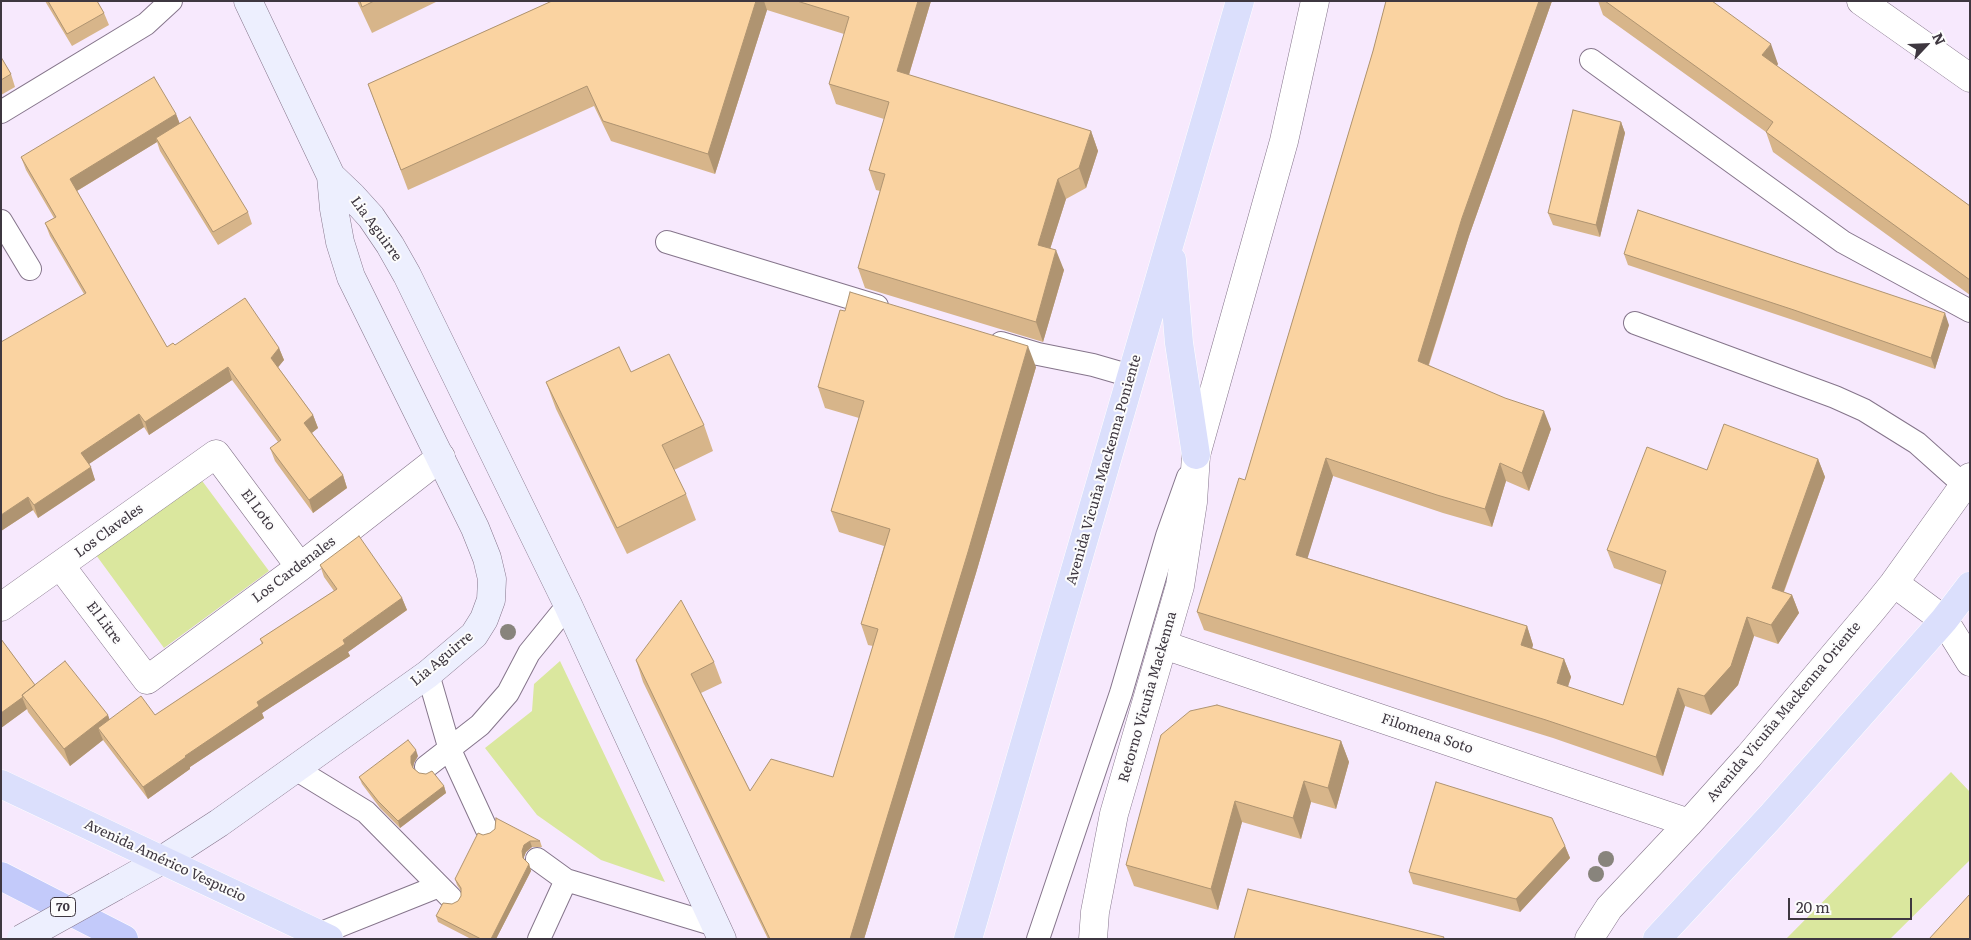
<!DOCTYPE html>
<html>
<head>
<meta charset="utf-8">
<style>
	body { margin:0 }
	#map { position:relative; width:1971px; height:940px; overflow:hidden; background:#f7e9fd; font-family:Literata,serif }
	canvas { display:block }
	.frame { position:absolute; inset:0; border:2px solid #3e3740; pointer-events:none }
	.north { position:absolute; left:1901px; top:20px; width:50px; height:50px; -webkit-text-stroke:4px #fcfcfc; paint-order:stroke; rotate:65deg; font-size:14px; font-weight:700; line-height:20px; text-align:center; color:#3e3740 }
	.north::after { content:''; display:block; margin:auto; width:18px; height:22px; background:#3e3740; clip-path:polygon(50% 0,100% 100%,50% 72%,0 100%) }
	.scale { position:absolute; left:1788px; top:898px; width:124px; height:22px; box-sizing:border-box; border:2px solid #3e3740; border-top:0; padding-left:6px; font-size:15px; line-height:18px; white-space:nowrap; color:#3e3740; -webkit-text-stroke:4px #fcfcfc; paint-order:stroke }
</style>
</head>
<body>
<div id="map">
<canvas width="1971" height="940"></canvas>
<div class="frame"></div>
<div class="north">N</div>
<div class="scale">20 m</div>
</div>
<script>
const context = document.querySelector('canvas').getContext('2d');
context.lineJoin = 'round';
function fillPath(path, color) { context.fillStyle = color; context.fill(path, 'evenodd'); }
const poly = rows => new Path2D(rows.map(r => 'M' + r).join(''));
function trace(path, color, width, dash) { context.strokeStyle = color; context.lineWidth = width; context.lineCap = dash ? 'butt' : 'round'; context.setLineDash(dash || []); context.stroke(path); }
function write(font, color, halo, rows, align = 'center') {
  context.font = font + ' Literata,serif'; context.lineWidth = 4; context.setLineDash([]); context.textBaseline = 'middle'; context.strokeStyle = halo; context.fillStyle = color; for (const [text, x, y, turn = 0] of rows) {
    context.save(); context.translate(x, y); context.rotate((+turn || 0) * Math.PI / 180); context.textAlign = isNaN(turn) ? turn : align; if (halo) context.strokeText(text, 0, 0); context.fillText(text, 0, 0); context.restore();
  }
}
fillPath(poly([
	[200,478,269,571,164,648,96,555],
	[560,661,665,882,601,860,537,815,485,748,532,711,534,684],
	[1951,772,1970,792,1970,860,1890,939,1786,939]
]), '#dae79e');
const service = poly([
	[1591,60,1843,242,1970,311],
	[1,112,146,24,171,1],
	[1,221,30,269],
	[667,242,877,306],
	[1635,323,1835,397,1864,410,1917,443,1964,485],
	[1001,343,1038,354,1093,365,1131,376],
	[428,674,450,750,486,828],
	[426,767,480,725,508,693,529,653,568,605],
	[294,768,366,812,451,898],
	[537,859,566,880,715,925],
	[319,934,439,886],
	[539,939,566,880],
	[1038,939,1121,693,1167,536,1188,477]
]);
const minor = poly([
	[1861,1,1970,78],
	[60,565,147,680,300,567,441,457],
	[1894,583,1944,620],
	[1,607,216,454,300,567],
	[1164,645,1689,823],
	[1093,939,1095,912,1114,814,1180,586,1193,502,1196,455,1284,141,1315,1],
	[1589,939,1609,908,1689,823,1749,756,1873,609,1894,583,1970,477]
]);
const tertiary = poly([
	[1944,620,1970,662]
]);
const secondary = poly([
	[331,176,352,196,371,217,390,245,407,275,568,605,722,939],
	[116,886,162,860,219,823,428,674,474,635,484,619,491,600,492,579,487,558,475,528,351,277,340,242,334,209,331,176,248,1]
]);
const primary = poly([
	[1172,260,1179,343,1196,455],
	[1,784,329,939],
	[968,939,1240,1],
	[1657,939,1772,815,1944,620,1970,586]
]);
const motorway = poly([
	[1,876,124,939]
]);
trace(service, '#85758b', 24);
trace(minor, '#85758b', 29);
trace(tertiary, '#85758b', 29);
trace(secondary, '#85758b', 29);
trace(primary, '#fff', 29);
trace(motorway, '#fff', 29);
trace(service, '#fff', 22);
trace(minor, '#fff', 28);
trace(tertiary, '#fff', 28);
trace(secondary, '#edeffe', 28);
trace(primary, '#dbdffc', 28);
trace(motorway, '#c3cafa', 28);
const secondaryBridge = poly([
	[21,939,116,886]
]);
trace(secondaryBridge, '#85758b', 29, []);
trace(secondaryBridge, '#edeffe', 28);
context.fillStyle = '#88847c';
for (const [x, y] of [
	[508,632],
	[1606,859],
	[1596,874]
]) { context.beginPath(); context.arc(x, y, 8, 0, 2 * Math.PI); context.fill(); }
fillPath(poly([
	[45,1,97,1,104,13,109,25,72,46],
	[357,1,438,1,372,33],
	[552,1,931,1,909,75,1091,131,1098,151,1086,188,1066,199,1050,249,1064,270,1043,342,865,288,858,268,880,191,876,190,869,170,884,119,836,104,829,84,844,34,767,10,715,174,611,141,594,106,408,190,368,84],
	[1386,1,1552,1,1469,236,1429,365,1551,429,1529,491,1506,481,1492,527,1443,513,1333,476,1307,558,1527,626,1533,645,1532,648,1564,659,1571,677,1568,687,1623,705,1662,585,1614,568,1607,550,1707,470,1818,459,1825,477,1784,592,1792,595,1799,613,1778,644,1754,636,1738,685,1711,715,1685,706,1663,776,1553,738,1204,630,1197,612,1245,480,1373,51],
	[1598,1,1712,1,1778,64,1777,66,1970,206,1970,295,1773,152,1766,132,1603,15],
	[1,57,11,74,15,87,1,95],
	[176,114,180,124,248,212,252,224,218,245,160,151,157,142,77,191,167,347,175,345,279,348,284,360,278,367,313,415,318,428,312,433,343,475,347,488,313,513,275,461,270,448,278,442,232,380,149,435,144,427,89,464,95,480,38,518,33,510,1,531,84,294,50,236,45,223,54,218,26,170,21,157],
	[1621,122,1625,133,1600,237,1553,225,1548,213],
	[1624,254,1949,325,1935,369,1799,322,1628,265],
	[1036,367,976,573,864,939,768,939,643,682,636,660,714,662,722,683,701,693,750,791,833,777,873,646,868,645,861,624,884,546,839,532,831,511,859,418,825,408,818,387],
	[631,372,704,425,713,451,674,470,686,494,696,520,627,554,556,409,546,382],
	[320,565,402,598,407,610,348,652,350,656,262,713,264,718,190,767,190,769,148,799,103,740,70,766,28,712,27,709,1,728,1,639,35,685,108,715,109,720,155,715,262,644,260,639,334,591,324,577],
	[1161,735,1341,741,1349,762,1336,809,1311,802,1301,839,1242,822,1218,910,1134,886,1126,865],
	[418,756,414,763,413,768,419,773,444,786,446,793,400,828,380,808,362,784,359,777],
	[483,835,540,841,542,847,532,847,526,852,524,857,524,860,529,864,531,871,496,939,471,939,438,922,436,916,458,901,461,896,461,891,457,885,455,879],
	[1565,846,1570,858,1520,912,1413,884,1409,872]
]), '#d7b58a');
fillPath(poly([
	[756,1,764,1,767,10,715,174,708,154],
	[918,1,931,1,904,91,897,71],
	[1539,1,1552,1,1469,236,1424,379,1418,361,1462,218],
	[1771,44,1778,64,1770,75,1762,55],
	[176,114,181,127,156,138,157,142,75,192,70,179],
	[1621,122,1625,133,1600,237,1596,225],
	[1091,131,1098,151,1086,188,1079,168],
	[1058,179,1066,199,1045,265,1038,245],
	[1056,250,1064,270,1043,342,1036,322],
	[1945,313,1949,325,1935,369,1931,358],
	[1028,346,1036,367,976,573,864,939,850,939],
	[279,348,284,360,275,371,271,358],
	[228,367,232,380,149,435,145,422],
	[1544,411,1551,429,1529,491,1522,473],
	[139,414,144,427,86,466,81,453],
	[313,415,318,428,309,435,304,423],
	[1326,458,1333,476,1303,573,1296,555],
	[1818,459,1825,477,1778,607,1772,588],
	[1500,463,1506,481,1492,527,1485,509],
	[91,467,95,480,38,518,34,505],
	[343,475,347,488,313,513,309,500],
	[28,497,33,510,1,531,1,515],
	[1792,595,1799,613,1778,644,1771,625],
	[402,598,407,610,348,652,350,656,262,713,264,718,190,767,190,769,148,799,143,787,257,702],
	[1747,617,1754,636,1738,685,1711,715,1704,696],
	[1527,626,1533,645,1528,663,1521,645],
	[1564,659,1571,677,1563,701,1557,683],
	[1678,688,1685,706,1663,776,1656,757],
	[22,697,27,709,1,728,1,713],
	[108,715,114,731,98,728,103,740,70,766,64,749],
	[1341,741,1349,762,1336,809,1328,788],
	[416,750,418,756,414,763,413,769,411,763,411,756],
	[1304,781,1311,802,1301,839,1293,818],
	[444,786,446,793,400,828,398,821],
	[1235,801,1242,822,1218,910,1211,889],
	[530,841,532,847,526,852,524,857,525,864,523,858,522,851,524,845],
	[1565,846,1570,858,1520,912,1516,899],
	[529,864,531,871,496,939,491,939]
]), '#af9471');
const building = poly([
	[48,1,97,1,104,13,67,34,48,1],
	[360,1,374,1,362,7,360,1],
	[552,1,756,1,708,154,603,121,587,86,401,170,368,84,552,1],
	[797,1,918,1,897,71,1091,131,1079,168,1058,179,1038,245,1056,250,1036,322,858,268,885,174,869,170,889,102,829,84,849,17,797,1],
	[1386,1,1539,1,1462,218,1418,361,1505,398,1544,411,1522,473,1500,463,1485,509,1437,495,1326,458,1296,555,1527,626,1521,645,1564,659,1557,683,1623,705,1666,571,1607,550,1647,447,1707,470,1724,424,1818,459,1772,588,1792,595,1771,625,1747,617,1731,666,1704,696,1678,688,1656,757,1546,720,1197,612,1239,478,1245,480,1373,51,1386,1],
	[1605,1,1712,1,1771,44,1762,55,1970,206,1970,280,1766,132,1773,122,1605,1],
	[1,57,11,74,1,80,1,57],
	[154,77,176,114,70,179,167,347,173,343,175,345,245,298,279,348,271,358,313,415,304,423,343,475,309,500,270,448,281,440,228,367,145,422,139,414,81,453,91,467,34,505,28,497,1,515,1,342,86,293,45,223,56,217,21,157,154,77],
	[1573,110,1621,122,1596,225,1548,213,1573,110],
	[190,117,248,212,213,232,156,138,190,117],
	[1638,210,1945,313,1931,358,1794,310,1624,254,1638,210],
	[850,292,1028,346,968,552,850,939,770,939,636,660,681,600,714,662,691,674,750,791,771,759,833,777,878,629,861,624,890,529,831,511,864,401,818,387,840,310,845,311,850,292],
	[619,347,631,372,669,354,704,425,662,445,686,494,617,528,546,382,619,347],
	[359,536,402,598,343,640,345,644,257,702,259,706,185,756,186,757,143,787,98,728,141,696,155,715,263,643,260,639,337,589,320,565,359,536],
	[1,639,35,685,22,695,23,697,1,713,1,639],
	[65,661,108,715,64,749,22,695,65,661],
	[1217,705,1341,741,1328,788,1304,781,1293,818,1235,801,1211,889,1126,865,1161,735,1190,711,1217,705],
	[408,740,416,750,411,756,411,763,413,768,419,773,426,774,432,771,444,786,398,821,378,801,359,777,408,740],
	[1436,782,1552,818,1565,846,1516,899,1409,872,1436,782],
	[496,818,540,841,530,841,524,845,522,851,523,858,529,864,491,939,481,939,436,916,443,903,452,904,458,901,461,896,461,888,455,879,478,833,483,835,490,833,495,829,496,818],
	[1248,889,1444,937,1443,939,1234,939,1248,889],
	[1970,894,1970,939,1929,939,1970,894]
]);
fillPath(building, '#fad3a1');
trace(building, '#af9471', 1);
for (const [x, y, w] of [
	[63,907,25]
]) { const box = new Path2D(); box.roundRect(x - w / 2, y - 9.5, w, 19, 4); context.fillStyle = '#fcfcfc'; context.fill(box); trace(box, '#3e3740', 1); }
write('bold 12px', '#3e3740', null, [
	["70",63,907]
]);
write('14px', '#3e3740', '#fcfcfc', [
	["Lia Aguirre",376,229,54],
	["Avenida Vicuña Mackenna Poniente",1104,470,-74],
	["El Loto",258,510,53],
	["Los Claveles",109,531,-36],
	["Los Cardenales",294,570,-37],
	["El Litre",104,623,53],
	["Lia Aguirre",442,659,-40],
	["Retorno Vicuña Mackenna",1148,697,-74],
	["Avenida Vicuña Mackenna Oriente",1784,712,-50],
	["Filomena Soto",1427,734,19],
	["Avenida Américo Vespucio",165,861,25]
]);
</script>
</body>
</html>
